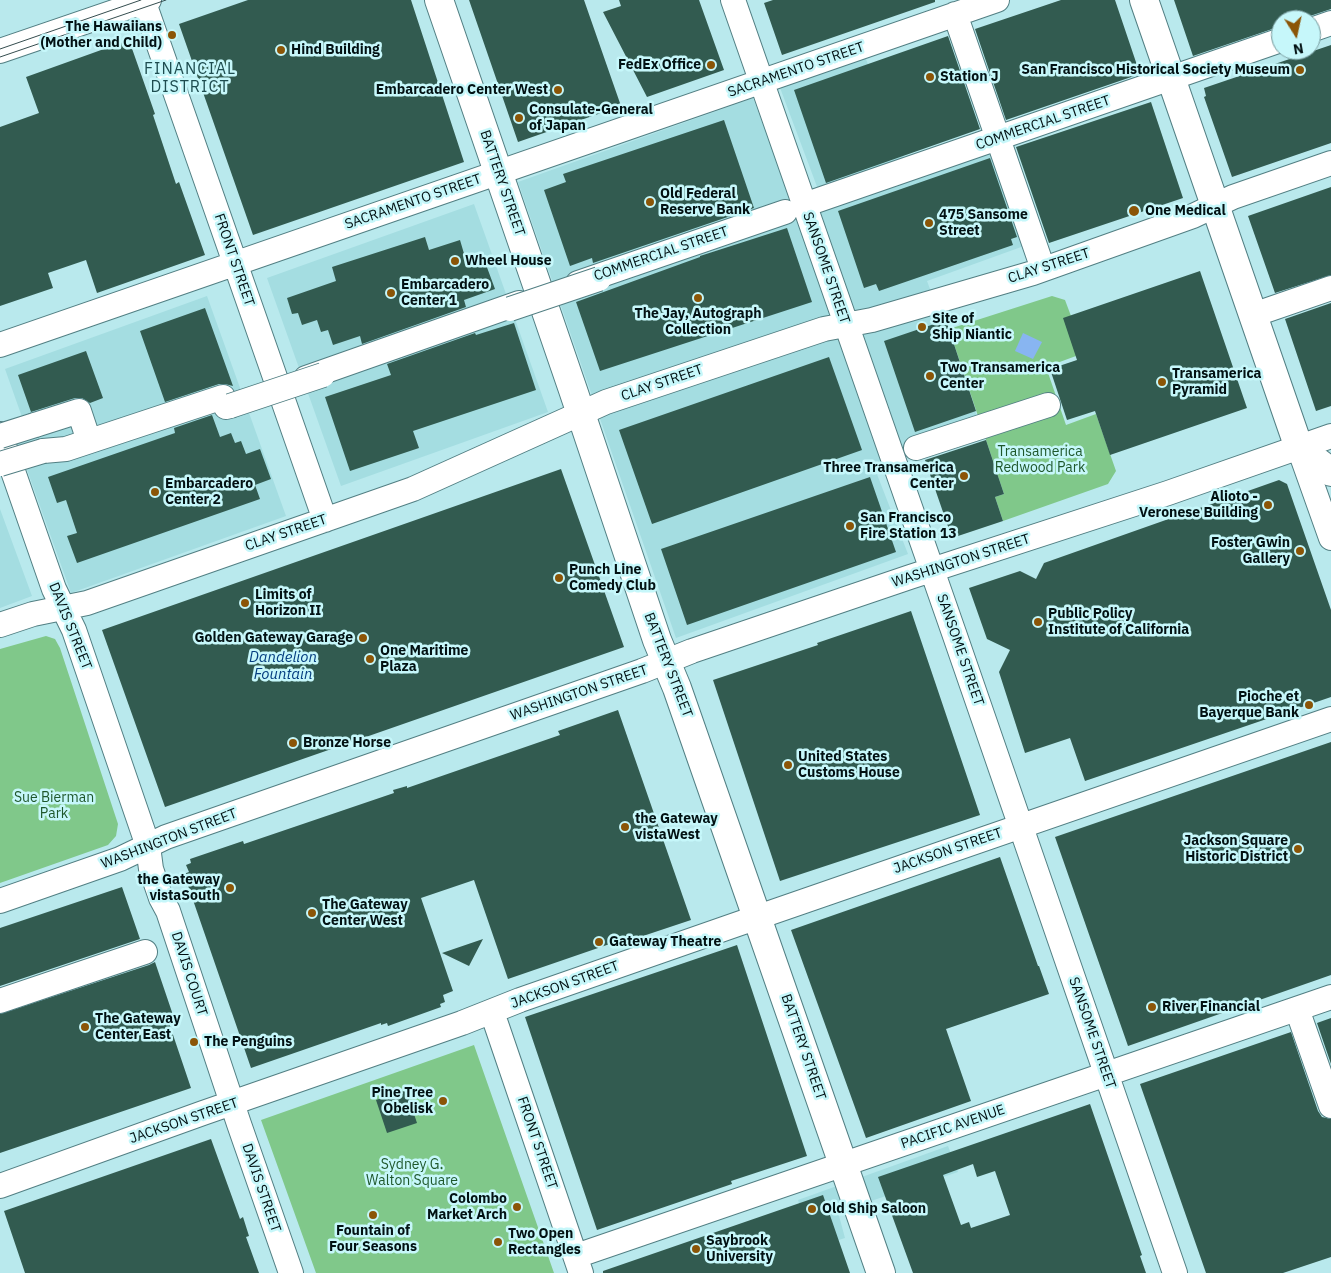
<!DOCTYPE html>
<html>
<head>
<meta charset="utf-8">
<style>
	body { margin:0 }
	#map { position:relative; width:1331px; height:1273px; overflow:hidden; background:#b9e9ed; font-family:"IBM Plex Sans",sans-serif }
	canvas { display:block }
	.north { position:absolute; left:1271px; top:10px; width:50px; height:50px; box-sizing:border-box; background:#c6f7fa; border:1px solid #789b9e; border-radius:50%; rotate:170deg; font-size:14px; font-weight:700; line-height:20px; text-align:center; color:#021113 }
	.north::after { content:''; display:block; margin:auto; width:18px; height:22px; background:#8b5507; clip-path:polygon(50% 0,100% 100%,50% 72%,0 100%) }
</style>
</head>
<body>
<div id="map">
<canvas width="1331" height="1273"></canvas>
<div class="north">N</div>
</div>
<script>
const context = document.querySelector('canvas').getContext('2d');
context.lineJoin = 'round';
function fillPath(path, color) { context.fillStyle = color; context.fill(path, 'evenodd'); }
const poly = rows => new Path2D(rows.map(r => 'M' + r).join(''));
function trace(path, color, width, dash) { context.strokeStyle = color; context.lineWidth = width; context.lineCap = dash ? 'butt' : 'round'; context.setLineDash(dash || []); context.stroke(path); }
function write(font, color, halo, rows, align = 'center') {
  context.font = font + ' "IBM Plex Sans",sans-serif'; context.lineWidth = 5; context.setLineDash([]); context.textBaseline = 'middle'; context.strokeStyle = halo; context.fillStyle = color; for (const [text, x, y, turn = 0] of rows) {
    context.save(); context.translate(x, y); context.rotate((+turn || 0) * Math.PI / 180); context.textAlign = isNaN(turn) ? turn : align; if (halo) context.strokeText(text, 0, 0); context.fillText(text, 0, 0); context.restore();
  }
}
fillPath(poly([
	[864,54,906,163,819,192,779,85],
	[753,98,798,216,993,149,1024,246,927,281,980,424,873,464,908,554,676,638,518,182],
	[474,204,548,412,341,486,267,278],
	[207,296,286,516,71,593,10,422,22,417,5,369],
	[0,509,32,596,0,608],
	[948,1146,958,1172,838,1212,845,1238,814,1248,798,1200]
]), '#a4dde1');
fillPath(poly([
	[1052,296,1065,300,1071,316,1076,356,1046,367,1066,425,1096,414,1116,471,1108,484,1003,521,995,497,1004,494,949,329],
	[46,636,55,639,60,648,118,824,116,836,108,845,0,883,0,649],
	[474,1045,554,1273,316,1273,261,1120]
]), '#80c88a');
fillPath(poly([
	[1023,333,1042,342,1033,359,1015,351]
]), '#88b5f1');
fillPath(poly([
	[248,0,411,0,464,162,253,235,179,24],
	[469,0,584,0,621,106,518,142],
	[619,0,699,0,724,70,647,97,603,12,621,6],
	[773,0,935,0,935,2,782,55,764,3],
	[1061,0,1115,0,1140,74,1006,120,975,29],
	[1174,0,1331,0,1331,9,1298,20,1281,20,1281,26,1193,56],
	[948,36,980,129,826,183,794,90],
	[129,40,155,114,153,115,176,184,179,182,205,255,97,293,86,260,48,273,53,288,0,306,0,127,39,113,26,77],
	[1331,45,1331,143,1232,177,1204,97,1206,96,1204,88],
	[1151,102,1183,198,1049,243,1016,147],
	[724,120,754,208,593,263,592,258,570,266,544,190,566,182,563,174],
	[990,158,1017,237,1011,239,1013,245,879,291,876,284,864,288,838,211],
	[1331,187,1331,275,1275,293,1248,216],
	[787,228,812,302,600,371,576,302,700,257,700,256],
	[425,237,429,250,460,240,465,257,471,255,474,266,485,262,495,289,464,300,466,307,362,344,360,336,333,345,328,330,321,332,317,320,302,325,298,313,292,314,287,298,336,281,332,267],
	[1200,271,1247,408,1110,455,1095,411,1067,420,1050,369,1077,360,1063,318],
	[1331,303,1331,406,1316,411,1285,319],
	[205,308,233,386,225,384,219,384,165,402,140,331],
	[946,320,976,411,915,432,884,341],
	[514,323,536,390,413,431,419,448,350,471,325,397,391,375,387,364,475,333,476,335],
	[86,351,103,398,90,403,82,398,75,398,31,412,18,375],
	[829,357,862,450,652,524,619,430],
	[212,415,220,437,231,433,235,443,241,441,246,454,260,449,271,479,255,485,260,499,77,563,67,536,77,533,66,500,57,503,48,477,175,433,174,428],
	[986,440,1004,494,995,497,1003,521,952,538,925,460],
	[561,469,624,647,165,807,102,630],
	[870,477,896,552,687,625,661,549],
	[1279,480,1287,484,1331,610,1331,697,1085,781,1070,738,1025,753,999,672,1010,650,987,639,969,588,1020,571,1036,579,1044,563],
	[911,611,980,815,780,881,713,680,818,645,817,643],
	[618,710,691,920,631,940,630,937,508,979,474,880,421,898,453,991,443,995,445,1002,440,1004,441,1007,388,1026,387,1023,381,1025,381,1023,251,1068,184,874,189,872,186,865,191,863,190,859,243,841,244,844,394,793,393,790,407,786,407,788,560,735,558,731],
	[1331,742,1331,975,1128,1046,1055,837],
	[1000,857,1038,966,1039,966,1049,994,946,1029,971,1101,866,1138,791,930],
	[122,887,140,939,0,986,0,928],
	[483,939,469,966,442,953],
	[737,945,807,1156,731,1181,732,1184,597,1230,525,1017],
	[155,962,174,1018,168,1020,191,1088,0,1153,0,1014,149,965],
	[1331,1018,1331,1064,1317,1023],
	[1291,1032,1318,1111,1322,1117,1331,1119,1331,1257,1283,1273,1206,1273,1140,1084],
	[406,1090,417,1123,387,1133,376,1100],
	[1090,1104,1142,1255,1140,1256,1146,1273,913,1273,878,1177],
	[973,1164,977,1177,995,1171,1010,1215,971,1228,969,1222,961,1225,943,1175],
	[211,1139,240,1219,243,1217,249,1236,246,1237,259,1273,25,1273,4,1211],
	[823,1195,850,1273,603,1273,603,1271]
]), '#325b50');
const minor = poly([
	[143,0,325,520],
	[733,0,954,633,1175,1273],
	[955,14,1043,269],
	[1311,30,1331,23],
	[0,51,149,0],
	[804,205,1281,40],
	[578,283,785,212],
	[1253,315,1331,288],
	[0,345,997,0],
	[306,378,519,303],
	[35,425,79,411,89,441],
	[0,434,54,589,74,630,148,846,151,869,161,898,168,911,239,1124,291,1273],
	[916,448,1048,405],
	[1299,448,1331,538],
	[43,451,66,449,223,397,226,407,230,406],
	[0,625,33,614,87,603,413,489,606,402,824,329,872,320,1033,273,1193,216,1233,197,1331,163],
	[0,901,120,859,166,837,642,671,692,651,910,577,1168,493,1331,436],
	[0,1001,145,952],
	[1297,1009,1331,1106],
	[492,1012,581,1273],
	[0,1186,203,1113,462,1023,520,1000,735,925,1331,719],
	[576,1256,1331,997]
]);
const major = poly([
	[439,0,573,390,657,640,677,688,881,1273],
	[1144,0,1299,448,1331,472]
]);
trace(minor, '#527f83', 26);
trace(major, '#527f83', 30);
trace(minor, '#fff', 24);
trace(major, '#fff', 28);
trace(poly([
	[0,49,141,0],
	[0,57,166,0]
]), '#354d4f', 1);
const minorBridge = poly([
	[510,309,599,279],
	[230,406,323,375],
	[0,436,35,425],
	[0,464,43,451]
]);
trace(minorBridge, '#527f83', 26, []);
trace(minorBridge, '#fff', 24);
for (const [x, y, r, color] of [
	[172,35,5,"#8b5507"],
	[281,50,5,"#8b5507"],
	[711,65,5,"#8b5507"],
	[1300,70,5,"#8b5507"],
	[930,77,5,"#8b5507"],
	[558,90,5,"#8b5507"],
	[519,118,5,"#8b5507"],
	[650,202,5,"#8b5507"],
	[1134,211,6,"#8b5507"],
	[929,223,5,"#8b5507"],
	[455,261,5,"#8b5507"],
	[391,293,5,"#8b5507"],
	[698,298,5,"#8b5507"],
	[922,327,5,"#8b5507"],
	[930,376,5,"#8b5507"],
	[1162,382,5,"#8b5507"],
	[964,476,5,"#8b5507"],
	[155,492,5,"#8b5507"],
	[1268,505,5,"#8b5507"],
	[850,526,5,"#8b5507"],
	[1300,551,5,"#8b5507"],
	[559,578,5,"#8b5507"],
	[245,603,5,"#8b5507"],
	[1038,622,5,"#8b5507"],
	[363,638,5,"#8b5507"],
	[370,659,5,"#8b5507"],
	[1309,705,5,"#8b5507"],
	[293,743,5,"#8b5507"],
	[788,765,5,"#8b5507"],
	[625,827,5,"#8b5507"],
	[1298,849,5,"#8b5507"],
	[230,888,5,"#8b5507"],
	[312,913,5,"#8b5507"],
	[599,942,5,"#8b5507"],
	[1152,1007,5,"#8b5507"],
	[85,1027,5,"#8b5507"],
	[194,1042,5,"#8b5507"],
	[443,1101,5,"#8b5507"],
	[517,1207,5,"#8b5507"],
	[812,1209,5,"#8b5507"],
	[373,1215,5,"#8b5507"],
	[498,1242,5,"#8b5507"],
	[696,1249,5,"#8b5507"]
]) { const dot = new Path2D(); dot.arc(x, y, r, 0, 2 * Math.PI); context.fillStyle = color; context.fill(dot); trace(dot, '#c6f7fa', 2); }
write('bold 14px', '#021113', '#c6f7fa', [
	["The Hawaiians",162,27,"right"],
	["(Mother and Child)",162,43,"right"],
	["Hind Building",291,50],
	["FedEx Office",701,65,"right"],
	["San Francisco Historical Society Museum",1290,70,"right"],
	["Station J",940,77],
	["Embarcadero Center West",548,90,"right"],
	["Consulate-General",529,110],
	["of Japan",529,126],
	["Old Federal",660,194],
	["Reserve Bank",660,210],
	["One Medical",1145,211],
	["475 Sansome",939,215],
	["Street",939,231],
	["Wheel House",465,261],
	["Embarcadero",401,285],
	["Center 1",401,301],
	["The Jay, Autograph",698,314,"center"],
	["Collection",698,330,"center"],
	["Site of",932,319],
	["Ship Niantic",932,335],
	["Two Transamerica",940,368],
	["Center",940,384],
	["Transamerica",1172,374],
	["Pyramid",1172,390],
	["Three Transamerica",954,468,"right"],
	["Center",954,484,"right"],
	["Embarcadero",165,484],
	["Center 2",165,500],
	["Alioto -",1258,497,"right"],
	["Veronese Building",1258,513,"right"],
	["San Francisco",860,518],
	["Fire Station 13",860,534],
	["Foster Gwin",1290,543,"right"],
	["Gallery",1290,559,"right"],
	["Punch Line",569,570],
	["Comedy Club",569,586],
	["Limits of",255,595],
	["Horizon II",255,611],
	["Public Policy",1048,614],
	["Institute of California",1048,630],
	["Golden Gateway Garage",353,638,"right"],
	["One Maritime",380,651],
	["Plaza",380,667],
	["Pioche et",1299,697,"right"],
	["Bayerque Bank",1299,713,"right"],
	["Bronze Horse",303,743],
	["United States",798,757],
	["Customs House",798,773],
	["the Gateway",635,819],
	["vistaWest",635,835],
	["Jackson Square",1288,841,"right"],
	["Historic District",1288,857,"right"],
	["the Gateway",220,880,"right"],
	["vistaSouth",220,896,"right"],
	["The Gateway",322,905],
	["Center West",322,921],
	["Gateway Theatre",609,942],
	["River Financial",1162,1007],
	["The Gateway",95,1019],
	["Center East",95,1035],
	["The Penguins",204,1042],
	["Pine Tree",433,1093,"right"],
	["Obelisk",433,1109,"right"],
	["Colombo",507,1199,"right"],
	["Market Arch",507,1215,"right"],
	["Old Ship Saloon",822,1209],
	["Fountain of",373,1231,"center"],
	["Four Seasons",373,1247,"center"],
	["Two Open",508,1234],
	["Rectangles",508,1250],
	["Saybrook",706,1241],
	["University",706,1257]
], 'left');
write('14px', '#021113', '#c6f7fa', [
	["SACRAMENTO STREET",796,70,-19],
	["COMMERCIAL STREET",1043,123,-19],
	["BATTERY STREET",502,183,71],
	["SACRAMENTO STREET",413,202,-19],
	["COMMERCIAL STREET",661,254,-19],
	["FRONT STREET",234,260,71],
	["CLAY STREET",1049,266,-18],
	["SANSOME STREET",826,268,71],
	["CLAY STREET",662,383,-19],
	["CLAY STREET",286,533,-19],
	["WASHINGTON STREET",961,561,-18],
	["DAVIS STREET",70,626,68],
	["SANSOME STREET",960,650,71],
	["BATTERY STREET",668,665,69],
	["WASHINGTON STREET",579,693,-19],
	["WASHINGTON STREET",169,839,-21],
	["JACKSON STREET",948,851,-19],
	["DAVIS COURT",189,974,72],
	["JACKSON STREET",565,985,-20],
	["SANSOME STREET",1092,1033,71],
	["BATTERY STREET",803,1047,71],
	["JACKSON STREET",184,1121,-19],
	["PACIFIC AVENUE",953,1127,-19],
	["FRONT STREET",537,1143,71],
	["DAVIS STREET",261,1188,71]
]);
write('14px', '#1f572b', '#c6f7fa', [
	["Transamerica",1040,452],
	["Redwood Park",1040,468],
	["Sue Bierman",54,798],
	["Park",54,814],
	["Sydney G.",412,1165],
	["Walton Square",412,1181]
]);
write('italic 15px', '#053e80', '#c6f7fa', [
	["Dandelion",283,658],
	["Fountain",283,675]
]);
context.letterSpacing = '1px';
write('16px', '#1e4c4f', '#c6f7fa', [
	["FINANCIAL",190,69],
	["DISTRICT",190,87]
]);
context.letterSpacing = '0px';
</script>
</body>
</html>
